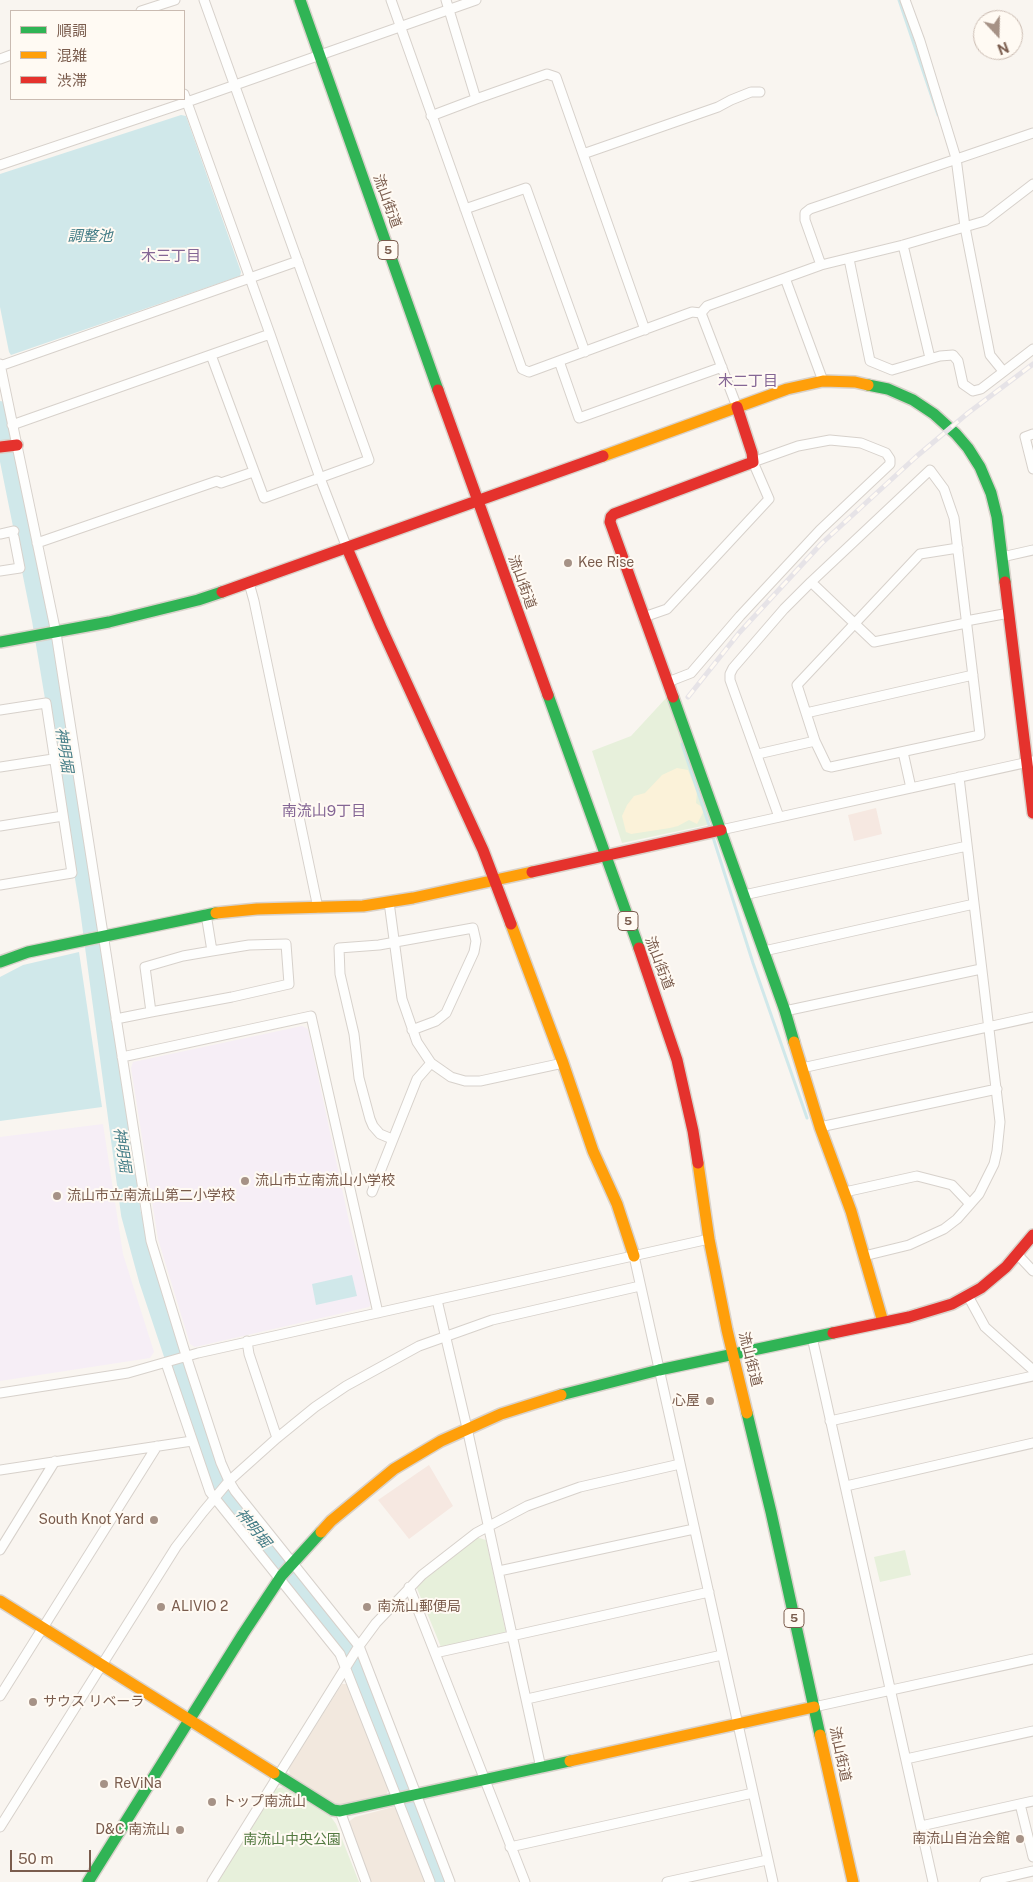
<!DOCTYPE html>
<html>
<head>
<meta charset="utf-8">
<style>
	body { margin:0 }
	#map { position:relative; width:1033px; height:1882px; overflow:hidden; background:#f9f5f0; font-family:"Public Sans","Noto Sans JP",sans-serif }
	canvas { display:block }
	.legend { position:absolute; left:10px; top:10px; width:175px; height:90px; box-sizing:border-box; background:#fffaf3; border:1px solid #cabbb1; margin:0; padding:6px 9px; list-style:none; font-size:15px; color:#7a5c4d }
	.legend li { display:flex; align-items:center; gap:10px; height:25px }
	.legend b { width:25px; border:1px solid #cabbb1 }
	.north { position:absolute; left:973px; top:10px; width:50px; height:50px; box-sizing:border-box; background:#fffaf3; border:1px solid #cabbb1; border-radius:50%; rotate:159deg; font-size:14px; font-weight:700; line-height:20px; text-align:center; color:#7a5c4d }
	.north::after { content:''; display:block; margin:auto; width:18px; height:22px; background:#a69286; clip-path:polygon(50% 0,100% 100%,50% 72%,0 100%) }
	.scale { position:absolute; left:10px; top:1850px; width:81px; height:22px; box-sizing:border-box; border:2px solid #7a5c4d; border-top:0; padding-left:6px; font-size:15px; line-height:18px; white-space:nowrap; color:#7a5c4d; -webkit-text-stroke:4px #fffaf3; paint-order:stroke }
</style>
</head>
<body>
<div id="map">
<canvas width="1033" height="1882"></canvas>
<ul class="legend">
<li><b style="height:6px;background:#30b455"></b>順調</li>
<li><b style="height:6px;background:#ff9f0a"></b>混雑</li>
<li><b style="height:6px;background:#e5322d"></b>渋滞</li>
</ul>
<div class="north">N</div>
<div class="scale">50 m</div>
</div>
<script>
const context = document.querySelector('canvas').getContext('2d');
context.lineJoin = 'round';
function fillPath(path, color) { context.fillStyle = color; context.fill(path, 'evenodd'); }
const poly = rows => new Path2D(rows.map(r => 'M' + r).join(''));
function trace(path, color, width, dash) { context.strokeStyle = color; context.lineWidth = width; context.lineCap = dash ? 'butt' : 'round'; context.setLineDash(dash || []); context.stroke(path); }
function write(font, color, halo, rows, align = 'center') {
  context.font = font + ' "Public Sans","Noto Sans JP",sans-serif'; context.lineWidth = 4; context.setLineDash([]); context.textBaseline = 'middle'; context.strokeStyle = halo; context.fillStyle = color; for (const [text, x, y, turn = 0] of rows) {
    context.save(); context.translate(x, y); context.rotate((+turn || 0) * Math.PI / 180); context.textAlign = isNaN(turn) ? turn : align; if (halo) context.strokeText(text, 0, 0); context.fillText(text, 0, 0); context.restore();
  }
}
fillPath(poly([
	[342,1684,350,1684,389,1788,386,1795,345,1805,333,1804,290,1777,289,1767],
	[393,1807,400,1811,427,1882,370,1882,347,1823,355,1817]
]), '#f2e8de');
fillPath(poly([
	[876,808,882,834,854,841,848,815],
	[429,1465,453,1506,409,1539,378,1500]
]), '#f6e8e1');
fillPath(poly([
	[302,1026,308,1029,350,1226,371,1303,369,1307,195,1347,190,1344,158,1239,131,1068,133,1062],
	[103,1124,123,1254,154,1352,150,1358,0,1381,0,1137]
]), '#f6eef6');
fillPath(poly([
	[667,697,711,819,707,825,622,843,592,751,631,736],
	[476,1537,486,1540,506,1633,441,1647,416,1586],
	[905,1550,911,1575,880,1582,874,1557],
	[283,1787,331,1817,336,1824,359,1882,218,1882,275,1789]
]), '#e7f0db');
fillPath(poly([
	[677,768,688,770,697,792,696,803,705,809,697,824,689,820,678,826,670,828,631,834,626,832,622,816,627,805,634,796,645,793,662,775]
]), '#fbf2d9');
fillPath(poly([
	[181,115,186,116,241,272,240,276,11,355,9,352,0,307,0,174],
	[79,952,102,1107,0,1121,0,977,23,965],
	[352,1275,357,1296,316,1305,312,1284]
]), '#d0e8ea');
trace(poly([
	[899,0,938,115],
	[682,744,710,828],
	[712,834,753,963,807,1118]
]), '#d0e8ea', 3);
trace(poly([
	[0,411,42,620,89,902,131,1214,149,1280,217,1484,346,1644,440,1882]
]), '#d0e8ea', 20);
const street = poly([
	[204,0,369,460,264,498,211,355],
	[391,0,522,369,529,372,692,312,701,313,737,407],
	[905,0,920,41,956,158,965,227,990,355,1003,371],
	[141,11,175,0],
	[0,59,11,55],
	[476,99,547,74,556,77,583,154],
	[431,116,476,99,446,0],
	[0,165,187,102,476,0],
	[465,209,526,188,585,352],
	[903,245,930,358],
	[849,259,870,361,892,370,940,356,953,355,958,361,963,384,973,391,981,389,1033,349],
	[821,265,805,220,805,213,810,209,1033,133],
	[785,278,821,265,903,245,985,221,1033,184],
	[701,313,707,306,785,278,823,381],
	[645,330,583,154,718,107,731,100,751,92,760,92],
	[270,334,320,478,347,548],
	[559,361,579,418,722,367],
	[0,364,56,633,151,1241,189,1365,221,1463,229,1481,235,1491,359,1646,450,1882],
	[0,366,298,261],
	[12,425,270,334,184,94],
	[1033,434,1025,437,1033,469],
	[0,534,14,531],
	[37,543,217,481,221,483,253,472],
	[1002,557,1033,550],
	[0,571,20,568,14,537],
	[811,582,930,470,944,489,954,518,980,735,831,767,827,766,815,741,797,685,920,554,958,548],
	[249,583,254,601,318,908],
	[644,617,667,609,769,499,753,462,798,446,830,440,861,443,886,453,890,459,890,464,820,530,740,616,691,673,668,682],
	[966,621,1009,613],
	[0,710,46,703,72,873,0,885],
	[806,713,973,675],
	[903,752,911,788],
	[758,754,815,741],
	[0,767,53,759],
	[779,817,730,680,730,674,733,668,784,609,811,582,874,642,966,623],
	[0,826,63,816],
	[721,830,1033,761],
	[744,895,967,846],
	[389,902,402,999,417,1042,431,1063,451,1077,465,1081,480,1081,563,1063],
	[206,914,212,951],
	[764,951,974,904],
	[785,1011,981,969],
	[116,1019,151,1012,232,997,289,984,286,944,249,945,212,951,183,956,145,967,151,1012],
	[122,1057,311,1016,378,1313],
	[802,1068,1033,1017],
	[820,1127,997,1089],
	[392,1139,380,1134,373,1126,370,1119,359,1078,354,1034,340,974,339,948,379,945,473,928,476,941,474,952,446,1013,436,1021,412,1030],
	[372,1192,417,1079,431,1063],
	[845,1192,917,1176,952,1185,970,1204],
	[1018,1255,1033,1271],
	[634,1256,773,1882],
	[864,1256,909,1245,944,1229,957,1219,979,1194,994,1164,997,1151,1000,1122,959,777],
	[968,1296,985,1327,1033,1370],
	[437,1300,467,1428,541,1768],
	[812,1337,933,1882],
	[247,1341,249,1354,277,1438],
	[166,1363,210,1492,340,1654,430,1882],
	[0,1393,128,1373,198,1353,709,1239],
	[830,1421,1033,1376],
	[0,1470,192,1441],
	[846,1486,1033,1443],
	[0,1550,55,1461],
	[499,1571,694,1529],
	[409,1587,525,1882],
	[435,1653,709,1592],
	[0,1696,157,1446],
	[527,1699,722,1655],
	[814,1707,1033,1659],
	[906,1759,1033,1731],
	[1020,1804,1033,1857],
	[340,1811,366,1882],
	[921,1826,1033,1801],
	[0,1827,176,1547,203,1512,229,1481,277,1438,315,1407,346,1386,419,1346,492,1320,640,1286],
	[510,1847,753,1793],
	[212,1882,359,1646,376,1623,422,1575,476,1533,527,1506,580,1487,680,1464],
	[667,1882,767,1860],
	[985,1882,1033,1871]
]);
const fast = poly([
	[300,0,438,390],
	[868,385,888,389,913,400,934,414,956,434,968,448,980,467,991,493,997,517,1005,582],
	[0,642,109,622,198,600,222,592],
	[548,695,639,948],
	[673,697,785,1011,794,1042],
	[0,962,28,952,216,913],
	[561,1395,659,1370,833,1333],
	[747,1413,771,1512,820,1735],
	[274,1773,333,1810,340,1811,570,1761],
	[88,1882,243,1634,282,1575,321,1532]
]);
const slow = poly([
	[603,456,787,389,823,381,855,382,868,385],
	[216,913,257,909,363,906,413,898,532,872],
	[511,924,563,1063,593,1151,617,1204,634,1256],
	[794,1042,820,1127,851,1211,883,1322],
	[698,1163,709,1239,727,1330,747,1413],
	[321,1532,331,1521,394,1469,441,1441,501,1414,561,1395],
	[0,1601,274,1773],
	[820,1735,853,1882],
	[570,1761,814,1707]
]);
const jam = poly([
	[438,390,548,695],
	[0,447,17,445],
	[347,548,381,627,483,850,511,924],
	[1005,582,1033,813],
	[222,592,603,456],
	[673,697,610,522,611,517,614,514,753,462,752,453,737,407],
	[532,872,721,830],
	[639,948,677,1060,693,1131,698,1163],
	[833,1333,909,1317,952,1304,981,1288,1006,1267,1033,1235]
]);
trace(street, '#d7d1cb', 11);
trace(fast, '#d9d2cb', 14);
trace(slow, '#d9d2cb', 14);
trace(jam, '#d9d2cb', 14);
trace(street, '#fefefd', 9);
trace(fast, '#30b455', 11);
trace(slow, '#ff9f0a', 11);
trace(jam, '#e5322d', 11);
const rail = poly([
	[688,697,739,633,821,544,917,456,968,413,1033,364]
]);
trace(rail, '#e6e3e7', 5);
trace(rail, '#fffaf3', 3, [9]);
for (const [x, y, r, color] of [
	[568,563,5,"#a69286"],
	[245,1181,5,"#a69286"],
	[57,1196,5,"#a69286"],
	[710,1401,5,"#a69286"],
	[154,1520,5,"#a69286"],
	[161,1607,5,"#a69286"],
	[367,1607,5,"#a69286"],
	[33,1702,5,"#a69286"],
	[104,1784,5,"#a69286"],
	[212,1802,5,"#a69286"],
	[180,1830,5,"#a69286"],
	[1020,1839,5,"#a69286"]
]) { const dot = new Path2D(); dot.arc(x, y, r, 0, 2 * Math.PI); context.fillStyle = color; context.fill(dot); trace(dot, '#fffaf3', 2); }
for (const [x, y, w] of [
	[388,250,20],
	[628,921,20],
	[794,1618,20]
]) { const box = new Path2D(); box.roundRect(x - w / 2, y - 9.5, w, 19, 4); context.fillStyle = '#fffaf3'; context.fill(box); trace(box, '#7a5c4d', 1); }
write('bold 12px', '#7a5c4d', null, [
	["5",388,250],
	["5",628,921],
	["5",794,1618]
]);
write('14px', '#7a5c4d', '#fffaf3', [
	["流山街道",387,201,70],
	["流山街道",522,582,70],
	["流山街道",659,963,69],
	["流山街道",750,1359,76],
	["流山街道",840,1754,78]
]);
write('14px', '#7a5c4d', '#fffaf3', [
	["Kee Rise",578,563],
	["流山市立南流山小学校",255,1181],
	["流山市立南流山第二小学校",67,1196],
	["心屋",700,1401,"right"],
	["South Knot Yard",144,1520,"right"],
	["ALIVIO 2",171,1607],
	["南流山郵便局",377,1607],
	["サウス リベーラ",43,1702],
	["ReViNa",114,1784],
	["トップ南流山",222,1802],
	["D&C 南流山",170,1830,"right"],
	["南流山自治会館",1010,1839,"right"]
], 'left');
write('14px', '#537a41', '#fffaf3', [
	["南流山中央公園",292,1840]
]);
write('italic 15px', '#437c86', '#fffaf3', [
	["調整池",90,236],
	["神明堀",64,750,81],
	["神明堀",122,1150,82],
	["神明堀",253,1528,51]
]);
write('15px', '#846695', '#fffaf3', [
	["木三丁目",171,256],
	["木二丁目",748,381],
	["南流山9丁目",324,811]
]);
</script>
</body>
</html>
